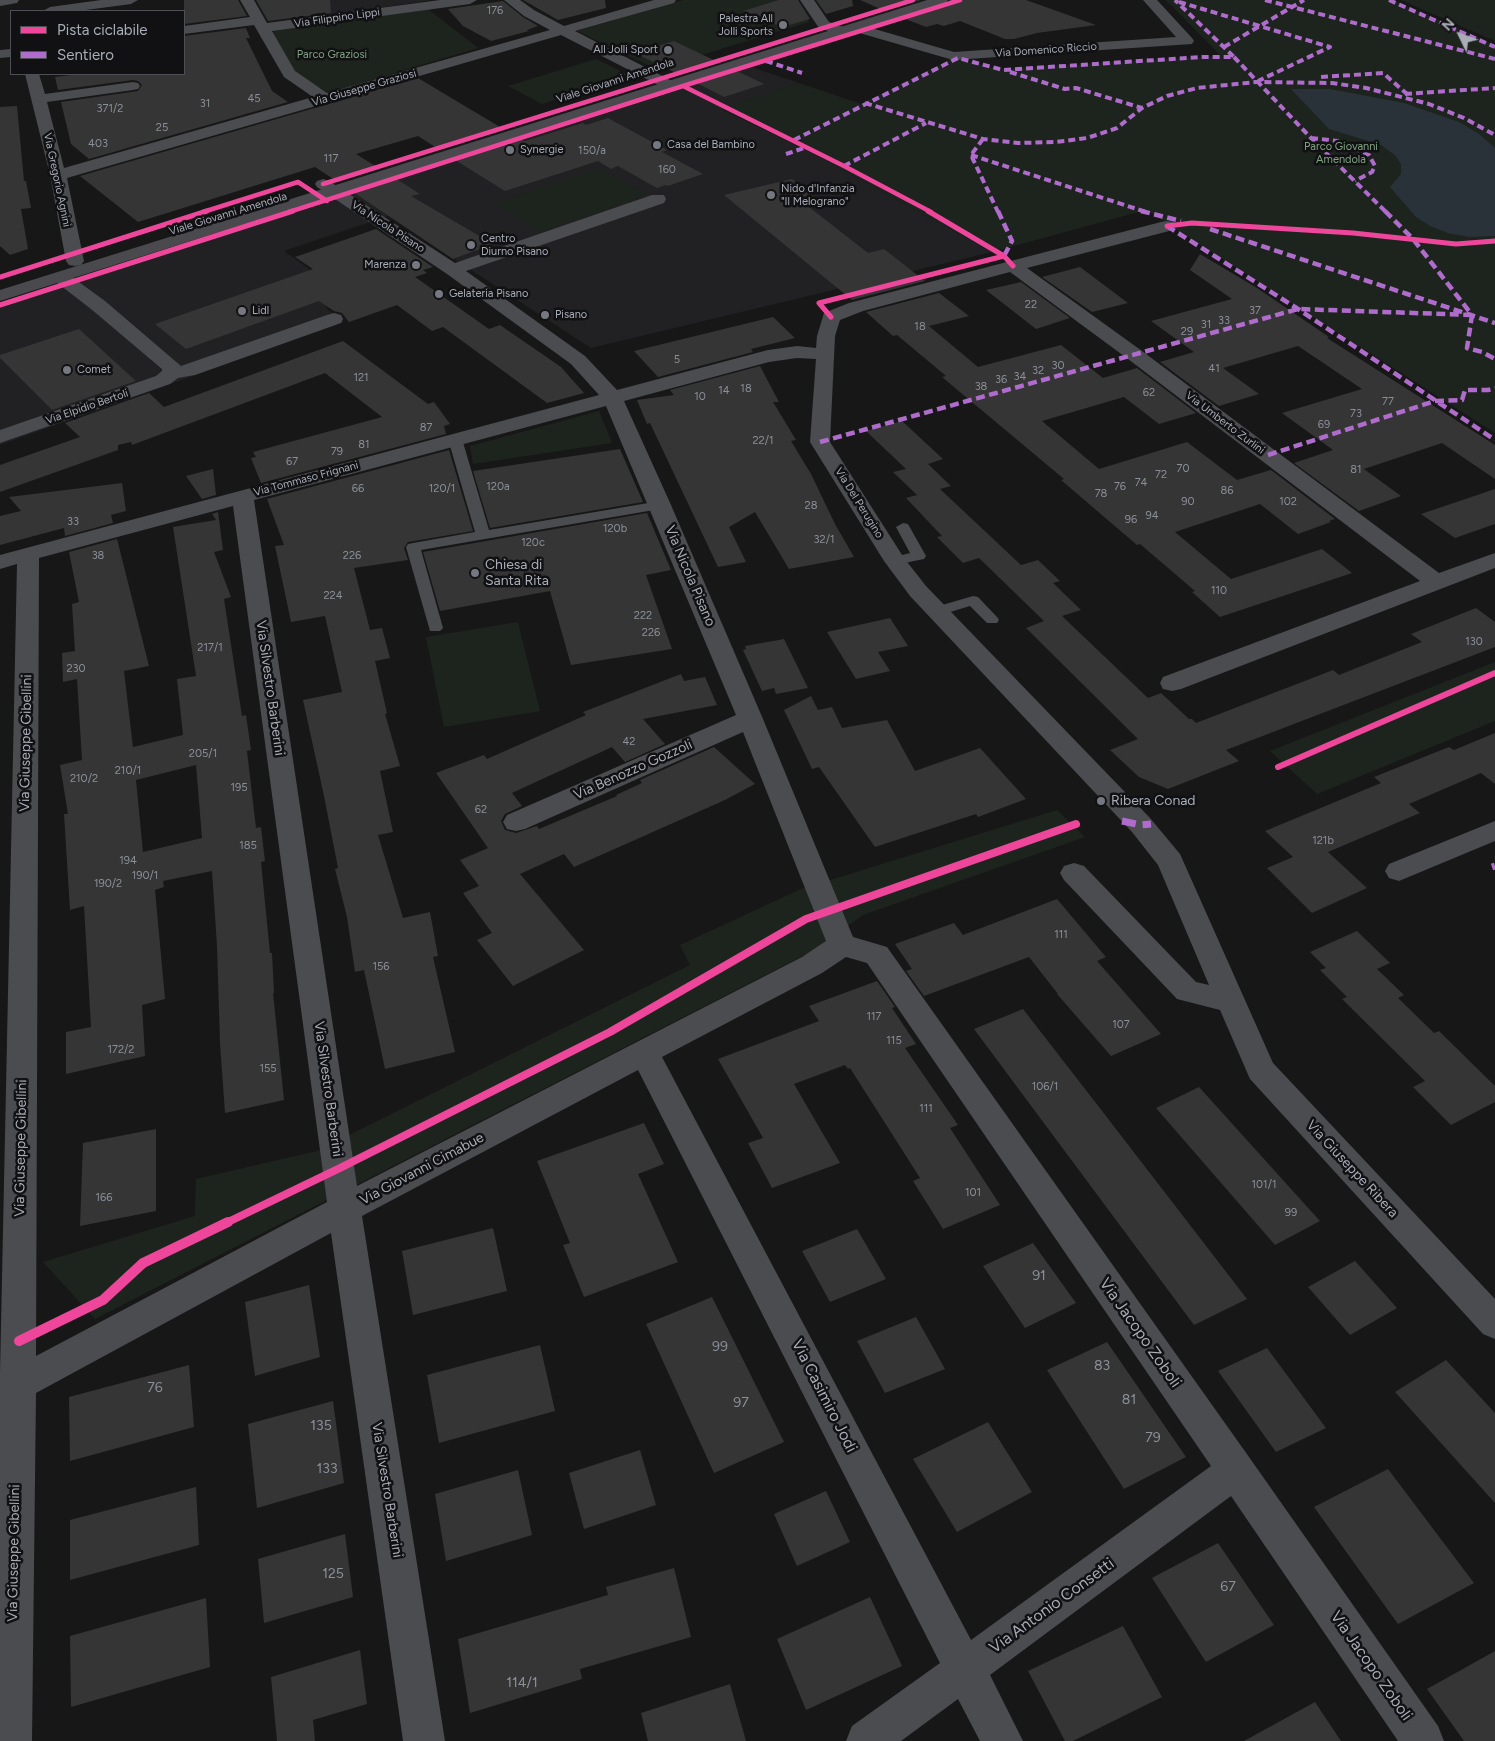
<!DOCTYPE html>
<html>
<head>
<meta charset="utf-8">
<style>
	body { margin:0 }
	#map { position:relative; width:1495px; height:1741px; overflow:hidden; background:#171717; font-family:Figtree,sans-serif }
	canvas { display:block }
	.legend { position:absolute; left:10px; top:10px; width:175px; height:65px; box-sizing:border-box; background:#111113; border:1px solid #4d4f55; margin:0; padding:6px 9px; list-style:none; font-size:15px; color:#a8adb8 }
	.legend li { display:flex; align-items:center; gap:10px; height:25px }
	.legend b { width:25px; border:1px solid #4d4f55 }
	.north { position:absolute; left:1435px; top:10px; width:50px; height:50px; -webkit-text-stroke:4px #111113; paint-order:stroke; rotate:312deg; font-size:14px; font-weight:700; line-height:20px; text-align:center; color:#a8adb8 }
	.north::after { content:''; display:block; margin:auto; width:18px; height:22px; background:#a8adb8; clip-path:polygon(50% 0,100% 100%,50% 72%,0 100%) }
</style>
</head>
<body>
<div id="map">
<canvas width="1495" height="1741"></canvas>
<ul class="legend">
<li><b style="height:6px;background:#ed469a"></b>Pista ciclabile</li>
<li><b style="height:6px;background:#b06ccc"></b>Sentiero</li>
</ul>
<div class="north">N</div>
</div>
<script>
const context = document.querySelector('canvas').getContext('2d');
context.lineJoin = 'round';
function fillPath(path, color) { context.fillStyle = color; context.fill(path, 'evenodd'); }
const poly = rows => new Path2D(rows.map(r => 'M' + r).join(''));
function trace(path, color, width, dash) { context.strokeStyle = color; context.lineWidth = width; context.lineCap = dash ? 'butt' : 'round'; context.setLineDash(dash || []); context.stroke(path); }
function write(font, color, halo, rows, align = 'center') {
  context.font = font + ' Figtree,sans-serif'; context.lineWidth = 5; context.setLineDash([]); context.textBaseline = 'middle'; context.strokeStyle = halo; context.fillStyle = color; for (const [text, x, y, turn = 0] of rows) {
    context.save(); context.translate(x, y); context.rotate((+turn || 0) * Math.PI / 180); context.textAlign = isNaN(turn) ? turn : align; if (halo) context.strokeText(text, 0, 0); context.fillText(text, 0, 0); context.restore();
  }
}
fillPath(poly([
	[311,0,432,0,322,16],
	[751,67,799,83,721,109,812,153,992,252,591,348,388,216,284,251,349,298,325,307,344,322,0,445,0,307]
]), '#212123');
fillPath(poly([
	[683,0,797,0,809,22,656,69,577,31],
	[1166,0,1393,0,1495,45,1495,433,1146,210,992,252,812,153,720,108,799,83,861,104,955,57,997,69,1221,56],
	[1401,0,1495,0,1495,41],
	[428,9,478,48,328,93,296,74,273,34,274,30],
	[596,59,631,76,542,104,508,86],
	[600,168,648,195,541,232,494,203],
	[599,411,612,443,473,464,470,446],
	[518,622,540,711,444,727,426,637],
	[1495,662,1495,721,1317,794,1270,751],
	[1057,810,1085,837,863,915,816,949,95,1319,43,1262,195,1216,196,1179,317,1151,690,965,680,945,801,889]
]), '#1d241e');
fillPath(poly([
	[1291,89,1330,89,1404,103,1459,122,1479,134,1495,148,1495,236,1469,237,1448,233,1430,226,1416,217,1390,187,1401,174,1401,164,1395,155,1381,145,1329,129]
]), '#2a3239');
fillPath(poly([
	[184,0,238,0,247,16,184,24],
	[256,0,330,0,331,13,268,21],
	[523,0,605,0,606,8,558,20],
	[779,0,798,0,810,19,782,27,743,11],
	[816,0,852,0,853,6,826,14],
	[860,0,921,0,885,11],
	[950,0,1026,0,1096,25,1037,33,1014,39,1005,39,960,21,944,26,937,24,926,27,903,18,947,5],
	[503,1,523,17,538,26,527,30,529,31,491,41,463,26,448,9],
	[246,28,250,38,246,38,272,91,288,102,89,159,71,144,61,102,138,91,142,85,138,81,133,80,58,90,55,77,79,74,184,74,184,36],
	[674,41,720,63,680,75,635,53],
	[737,71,764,84,724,97,697,83],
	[418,78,505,130,440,150,418,136,356,154,380,169,338,182,315,167,138,222,80,176],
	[17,106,24,181,26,181,31,208,21,209,28,249,10,255,0,246,0,107],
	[608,118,667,150,662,152,703,174,668,186,666,185,657,188,618,166,611,169,598,161,505,191,455,160,520,139,525,141,583,123,586,125],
	[395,178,420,194,411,196,493,244,453,259,353,192],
	[792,179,814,197,800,200,868,253,884,249,925,281,852,300,724,195],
	[376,229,433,267,423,270,427,273,415,277,489,329,500,325,561,367,584,393,547,403,443,327,432,331,397,305,349,322,342,313,334,311,319,301,186,349,155,324,313,269,295,257],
	[1200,254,1257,288,1329,337,1327,338,1495,445,1495,479,1442,443,1364,469,1401,496,1359,511,1294,463,1333,450,1282,413,1362,389,1298,346,1223,368,1259,394,1219,406,1160,362,1194,352,1151,321,1232,299,1190,270],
	[1080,267,1128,303,1092,312,1042,277],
	[1021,282,1070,318,1036,329,986,290],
	[939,293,969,316,929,326,978,367,1061,345,1103,378,1137,368,1196,413,1159,424,1124,397,1042,421,1099,469,1187,442,1237,480,1271,470,1335,519,1329,521,1331,522,1298,534,1260,504,1175,532,1231,579,1322,549,1352,573,1220,617,1192,592,1195,591,1140,544,1137,545,1061,480,1064,479,942,377,946,376,897,335,893,336,866,312],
	[773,317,795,338,751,349,753,352,658,377,634,351],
	[79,329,136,381,52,410,0,358,0,355],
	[343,341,428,404,434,402,450,424,444,426,446,434,261,483,251,458,256,457,253,452,382,417,325,373,132,445,131,442,118,445,118,450,0,492,0,465,80,437,65,423,149,393,164,407],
	[760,366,779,402,773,402,796,440,791,441,811,474,835,524,854,557,789,569,755,512,729,527,746,562,718,567,650,423,647,424,637,400,674,395,670,390],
	[902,421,943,459,928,464,951,486,940,489,1021,565,1038,560,1060,581,1053,583,1081,610,1062,616,1148,698,1161,693,1189,719,1192,719,1196,723,1333,670,1339,675,1422,642,1411,634,1476,608,1495,622,1495,647,1226,750,1239,761,1168,789,1139,777,1110,750,1138,739,1026,628,1044,621,979,558,963,563,937,537,942,536,906,498,917,495,893,472,906,469,866,431],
	[620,449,643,502,490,528,473,471],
	[449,450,473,531,408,542,404,548,408,560,354,568,370,630,382,628,390,658,375,661,387,713,385,714,400,766,380,771,393,832,378,835,403,918,430,912,438,956,433,957,455,1052,385,1069,364,970,355,972,347,917,335,869,338,868,324,796,303,700,342,692,325,616,291,622,275,546,284,545,267,499],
	[213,469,216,495,202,499,186,476],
	[122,483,126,511,111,515,113,523,65,536,64,528,0,545,0,516,21,511,9,497],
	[1495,489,1495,524,1455,538,1421,514],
	[218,512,223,550,214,552,231,597,224,599,242,716,246,715,251,750,247,751,256,828,261,827,265,861,261,862,270,953,272,953,274,993,273,993,284,1100,225,1113,220,1043,217,946,212,871,163,881,164,887,155,890,165,999,142,1005,145,1056,66,1074,66,1032,91,1027,84,906,70,910,64,814,68,814,60,765,82,760,77,679,63,682,62,653,75,651,72,604,79,602,69,552,117,539,149,666,124,671,133,747,183,735,177,679,196,676,173,527,216,520,212,514],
	[196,765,202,838,143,852,136,780],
	[647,513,671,570,646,575,672,649,571,665,550,591,440,611,423,552],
	[890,618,908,646,878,652,890,671,856,679,827,632],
	[784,639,808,688,776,694,774,688,762,691,743,650,746,649,745,646],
	[681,674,684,681,705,677,717,705,643,719,665,744,625,762,612,747,512,793,522,806,505,814,501,821,505,830,516,833,537,826,539,829,617,796,616,795,642,783,640,780,714,747,755,784,725,800,574,867,564,854,520,874,584,950,513,986,477,940,492,933,463,893,479,886,460,860,488,848,436,773,484,755,487,759,586,715,583,712],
	[811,696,818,710,832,707,842,728,887,720,915,771,980,748,1026,799,978,817,976,814,875,847,819,767,812,769,784,710],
	[1495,733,1495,784,1481,773,1409,804,1420,813,1328,852,1367,888,1312,913,1267,868,1293,857,1265,831,1381,783,1374,777,1449,747,1454,750],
	[1057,899,1106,957,1097,961,1161,1034,1111,1056,1057,994,1058,994,1029,957,924,996,906,971,912,969,895,944,954,923,963,935],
	[1357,931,1390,963,1377,969,1404,995,1398,998,1434,1033,1439,1031,1495,1086,1495,1102,1451,1125,1413,1087,1425,1081,1342,999,1347,997,1320,970,1326,968,1310,952],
	[877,981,895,1007,892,1008,916,1044,905,1048,958,1125,950,1128,1000,1205,943,1229,913,1181,920,1178,850,1068,848,1069,845,1065,794,1084,840,1163,772,1188,748,1143,763,1138,718,1059,819,1021,809,1006],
	[1023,1009,1099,1107,1247,1299,1194,1325,974,1029],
	[1199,1087,1320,1221,1275,1245,1156,1108],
	[644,1123,664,1164,638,1174,678,1262,584,1297,563,1245,570,1243,537,1161],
	[156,1129,156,1211,80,1226,83,1143],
	[493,1228,507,1291,413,1315,402,1251],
	[857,1229,886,1279,830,1302,802,1251],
	[1033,1243,1076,1303,1025,1328,983,1266],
	[1355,1261,1397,1308,1350,1335,1308,1287],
	[309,1285,320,1357,255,1376,245,1302],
	[712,1297,784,1442,714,1473,646,1324],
	[916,1317,945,1369,885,1393,857,1341],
	[1107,1342,1186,1457,1124,1489,1047,1370],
	[540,1345,555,1411,439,1443,427,1375],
	[1267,1348,1326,1428,1276,1452,1218,1371],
	[1446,1360,1495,1413,1495,1503,1395,1392],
	[189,1365,194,1427,70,1461,69,1397],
	[333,1401,344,1483,257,1508,248,1424],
	[988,1422,1032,1492,957,1532,913,1459],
	[640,1450,656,1505,584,1529,569,1473],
	[1388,1469,1474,1583,1398,1624,1314,1507],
	[518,1470,532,1535,446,1561,435,1494],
	[196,1487,199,1545,70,1580,70,1520],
	[826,1491,850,1542,797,1566,774,1514],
	[345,1534,353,1597,264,1623,258,1559],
	[1218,1543,1274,1625,1206,1662,1152,1578],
	[674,1568,691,1637,580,1669,582,1679,470,1713,458,1639,608,1595,606,1587],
	[870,1597,902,1666,806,1710,777,1639],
	[206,1598,210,1667,71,1707,70,1636],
	[1123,1626,1162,1697,1073,1741,1065,1741,1028,1671],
	[360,1650,367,1704,313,1720,315,1741,277,1741,271,1677],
	[1495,1651,1495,1741,1464,1741,1427,1689],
	[730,1684,746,1741,648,1741,641,1713],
	[1315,1702,1341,1741,1244,1741]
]), '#353536');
fillPath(poly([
	[455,435,462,439,489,530,660,501,667,505,660,509,421,550,443,628,440,631,430,631,406,547,408,544,413,543,475,532,448,439,455,435],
	[903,523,908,524,926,556,924,559,919,560,895,565,890,564,888,561,890,558,910,553,896,527,903,523],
	[973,596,978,597,997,617,999,620,997,623,987,623,970,606,937,616,932,614,930,611,932,608,973,596]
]), '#4b4c50');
fillPath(poly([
	[0,0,19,0,17,3,0,6,0,0],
	[101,0,138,0,131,4,78,11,43,11,50,7,101,0],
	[240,0,254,0,267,23,440,0,477,0,470,4,272,31,295,71,327,93,550,30,524,16,504,0,520,0,534,10,564,26,654,0,676,0,674,3,575,31,674,82,676,85,674,88,669,89,664,88,561,35,67,178,84,261,81,265,75,266,69,265,66,261,50,175,25,74,39,74,45,94,133,82,138,83,140,86,138,89,133,90,47,102,64,168,313,97,284,77,254,25,184,34,184,26,250,17,240,0],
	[800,0,814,0,829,22,846,28,848,31,846,34,841,35,819,28,800,0],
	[1143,0,1157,0,1192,38,1194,41,1192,44,953,60,849,30,847,27,854,23,954,52,1176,37,1143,0],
	[11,49,11,57,0,58,0,50,11,49],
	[323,179,329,181,455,263,652,195,664,195,666,199,664,203,466,271,585,356,617,390,768,350,797,346,816,348,817,336,824,313,849,303,1161,222,1167,221,1173,222,1176,226,1173,230,1027,268,1142,351,1439,573,1495,553,1495,568,1181,689,1172,691,1163,689,1160,683,1163,677,1420,581,1128,359,1010,272,863,311,840,320,835,336,830,442,904,558,926,586,1150,818,1180,854,1273,1063,1495,1299,1495,1339,1483,1334,1250,1079,1220,1010,1177,999,1064,880,1060,873,1064,866,1074,863,1084,866,1196,982,1209,985,1158,865,1132,832,910,596,884,561,810,442,816,359,797,358,769,362,624,401,671,505,763,719,853,937,887,947,1249,1457,1438,1726,1444,1741,1398,1741,1231,1496,990,1675,1023,1741,980,1741,958,1699,901,1741,846,1741,852,1726,940,1663,638,1070,362,1216,445,1741,403,1741,331,1233,36,1393,32,1741,0,1741,0,1373,17,564,0,569,0,555,599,395,571,364,447,274,317,187,315,184,317,181,323,179],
	[606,406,736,715,507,815,503,822,507,829,516,831,525,829,743,732,826,941,802,957,357,1186,254,500,606,406],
	[233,506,327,1202,36,1356,39,558,233,506],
	[846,957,867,963,1211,1466,971,1640,662,1057,822,973,846,957],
	[62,273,68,274,105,301,181,366,327,315,334,313,341,315,343,319,341,323,195,375,178,378,170,384,0,443,0,430,156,376,162,371,162,369,91,309,56,282,53,278,56,274,62,273],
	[1495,821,1495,841,1399,881,1389,878,1385,871,1389,864,1495,821]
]), '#4b4c50');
fillPath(poly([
	[927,0,948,0,946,3,0,301,0,290,927,0]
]), '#4a4a4e');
trace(poly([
	[1265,0,1495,59],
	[1389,0,1495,47],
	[1179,2,1330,47,1258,81],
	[1224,47,1304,0],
	[1234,57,1311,138,1386,212],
	[766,61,802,73],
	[1010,72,1065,89,1076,88,1142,108],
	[1321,77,1383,73,1407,94],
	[1405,94,1495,88],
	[865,103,983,139,1018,143,1056,142,1087,138,1117,128,1142,108,1167,96,1197,88,1256,82,1332,83,1366,88,1429,104,1464,118,1495,135],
	[1311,138,1338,141,1369,155,1375,166,1372,172,1355,181],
	[983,139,971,155,998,212],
	[794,140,958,58,1003,70,1202,57,1234,57,1175,0],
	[786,154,807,147],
	[971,155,1146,212],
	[844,166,926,123]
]), '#b06ccc', 4, [7, 4]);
trace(poly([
	[998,211,1012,241,1004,256],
	[1141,211,1181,221],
	[1385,211,1413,239,1472,315,1467,348,1482,352,1495,359],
	[1167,226,1298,309,1495,440],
	[1210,229,1495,323],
	[820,442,1298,309,1472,315],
	[1268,455,1435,401,1462,400,1465,390,1488,390,1495,388]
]), '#b06ccc', 4.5, [9, 4.5]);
trace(poly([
	[1122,821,1141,825,1151,824],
	[1492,867,1495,866]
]), '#b06ccc', 7, [14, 7]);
trace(poly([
	[683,86,844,166,931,212],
	[323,184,913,0],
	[203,212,298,182,327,201],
	[289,212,683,86,960,0]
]), '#ed469a', 4.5);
trace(poly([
	[928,211,1004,256,1013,266],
	[1167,226,1192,223,1353,233,1456,244,1495,241],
	[0,277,207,211],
	[0,305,293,211],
	[831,317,819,303,1004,256]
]), '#ed469a', 5);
trace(poly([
	[1278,767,1495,673]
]), '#ed469a', 6);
trace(poly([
	[226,1223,340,1168,610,1032,806,919,1076,824]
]), '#ed469a', 8);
trace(poly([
	[19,1341,103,1300,143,1263,228,1222]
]), '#ed469a', 10);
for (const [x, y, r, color] of [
	[783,25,5,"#757880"],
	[668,50,5,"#757880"],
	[657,145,5,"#757880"],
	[510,150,5,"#757880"],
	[771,195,5,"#757880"],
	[471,245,5,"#757880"],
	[416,265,5,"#757880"],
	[439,294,5,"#757880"],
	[242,311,5,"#757880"],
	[545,315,5,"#757880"],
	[67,370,5,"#757880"],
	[475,573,5,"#757880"],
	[1101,801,5,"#757880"]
]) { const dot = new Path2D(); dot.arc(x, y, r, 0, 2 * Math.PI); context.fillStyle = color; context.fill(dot); trace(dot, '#111113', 2); }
write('11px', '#8b8f98', null, [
	["176",495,11],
	["45",254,99],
	["31",205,104],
	["371/2",110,109],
	["25",162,128],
	["403",98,144],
	["150/a",592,151],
	["117",331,159],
	["160",667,170],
	["22",1031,305],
	["37",1255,311],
	["33",1224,321],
	["31",1206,325],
	["18",920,327],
	["29",1187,332],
	["5",677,360],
	["30",1058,366],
	["41",1214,369],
	["32",1038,371],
	["34",1020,377],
	["121",361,378],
	["36",1001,380],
	["38",981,387],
	["18",746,389],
	["14",724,391],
	["62",1149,393],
	["10",700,397],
	["77",1388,402],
	["73",1356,414],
	["69",1324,425],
	["87",426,428],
	["22/1",763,441],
	["81",364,445],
	["79",337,452],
	["67",292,462],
	["70",1183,469],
	["81",1356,470],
	["72",1161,475],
	["74",1141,483],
	["120a",498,487],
	["76",1120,487],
	["66",358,489],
	["120/1",442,489],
	["86",1227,491],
	["78",1101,494],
	["90",1188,502],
	["102",1288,502],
	["28",811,506],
	["94",1152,516],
	["96",1131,520],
	["33",73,522],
	["120b",615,529],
	["32/1",824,540],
	["120c",533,543],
	["38",98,556],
	["226",352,556],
	["110",1219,591],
	["224",333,596],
	["222",643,616],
	["226",651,633],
	["130",1474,642],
	["217/1",210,648],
	["230",76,669],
	["42",629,742],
	["205/1",203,754],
	["210/1",128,771],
	["210/2",84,779],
	["195",239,788],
	["62",481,810],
	["121b",1323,841],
	["185",248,846],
	["194",128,861],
	["190/1",145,876],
	["190/2",108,884],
	["111",1061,935],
	["156",381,967],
	["117",874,1017],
	["107",1121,1025],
	["115",894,1041],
	["172/2",121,1050],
	["155",268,1069],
	["106/1",1045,1087],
	["111",926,1109],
	["101/1",1264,1185],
	["101",973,1193],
	["166",104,1198],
	["99",1291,1213]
]);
write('11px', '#a8adb8', '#111113', [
	["Via Filippino Lippi",337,18,-8],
	["Via Domenico Riccio",1046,50,-4],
	["Viale Giovanni Amendola",615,81,-18],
	["Via Giuseppe Graziosi",364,88,-16],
	["Via Gregorio Agnini",57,180,78],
	["Viale Giovanni Amendola",228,214,-17],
	["Via Nicola Pisano",388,227,33],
	["Via Elpidio Bertoli",87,407,-19],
	["Via Umberto Zurlini",1225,423,37],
	["Via Tommaso Frignani",306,479,-15],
	["Via Del Perugino",859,503,58]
]);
write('11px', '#a8adb8', '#111113', [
	["Palestra All",773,19,"right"],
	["Jolli Sports",773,32,"right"],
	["All Jolli Sport",658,50,"right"],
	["Casa del Bambino",667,145],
	["Synergie",520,150],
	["Nido d'Infanzia",781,189],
	["\"Il Melograno\"",781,202],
	["Centro",481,239],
	["Diurno Pisano",481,252],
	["Marenza",406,265,"right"],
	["Gelateria Pisano",449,294],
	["Lidl",252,311],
	["Pisano",555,315],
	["Comet",77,370]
], 'left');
write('11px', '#7fa381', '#111113', [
	["Parco Graziosi",332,55],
	["Parco Giovanni",1341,147],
	["Amendola",1341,160]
]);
write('14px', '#a8adb8', '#111113', [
	["Chiesa di",485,565],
	["Santa Rita",485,581],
	["Ribera Conad",1111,801]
], 'left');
write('14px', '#a8adb8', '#111113', [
	["Via Nicola Pisano",690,576,67],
	["Via Silvestro Barberini",270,688,82],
	["Via Giuseppe Gibellini",26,743,-89],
	["Via Benozzo Gozzoli",633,770,-24],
	["Via Silvestro Barberini",328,1089,82],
	["Via Giuseppe Gibellini",21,1148,-89],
	["Via Giovanni Cimabue",422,1169,-28],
	["Via Giuseppe Ribera",1352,1169,47],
	["Via Silvestro Barberini",387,1490,81],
	["Via Giuseppe Gibellini",14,1553,-89]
]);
write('14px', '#8b8f98', null, [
	["91",1039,1276],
	["99",720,1347],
	["83",1102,1366],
	["76",155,1388],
	["81",1129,1400],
	["97",741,1403],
	["135",321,1426],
	["79",1153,1438],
	["133",327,1469],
	["125",333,1574],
	["67",1228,1587],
	["114/1",522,1683]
]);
write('16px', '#a8adb8', '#111113', [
	["Via Jacopo Zoboli",1140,1333,55],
	["Via Casimiro Jodi",824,1396,63],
	["Via Antonio Consetti",1052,1606,-36],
	["Via Jacopo Zoboli",1371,1666,55]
]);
</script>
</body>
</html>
